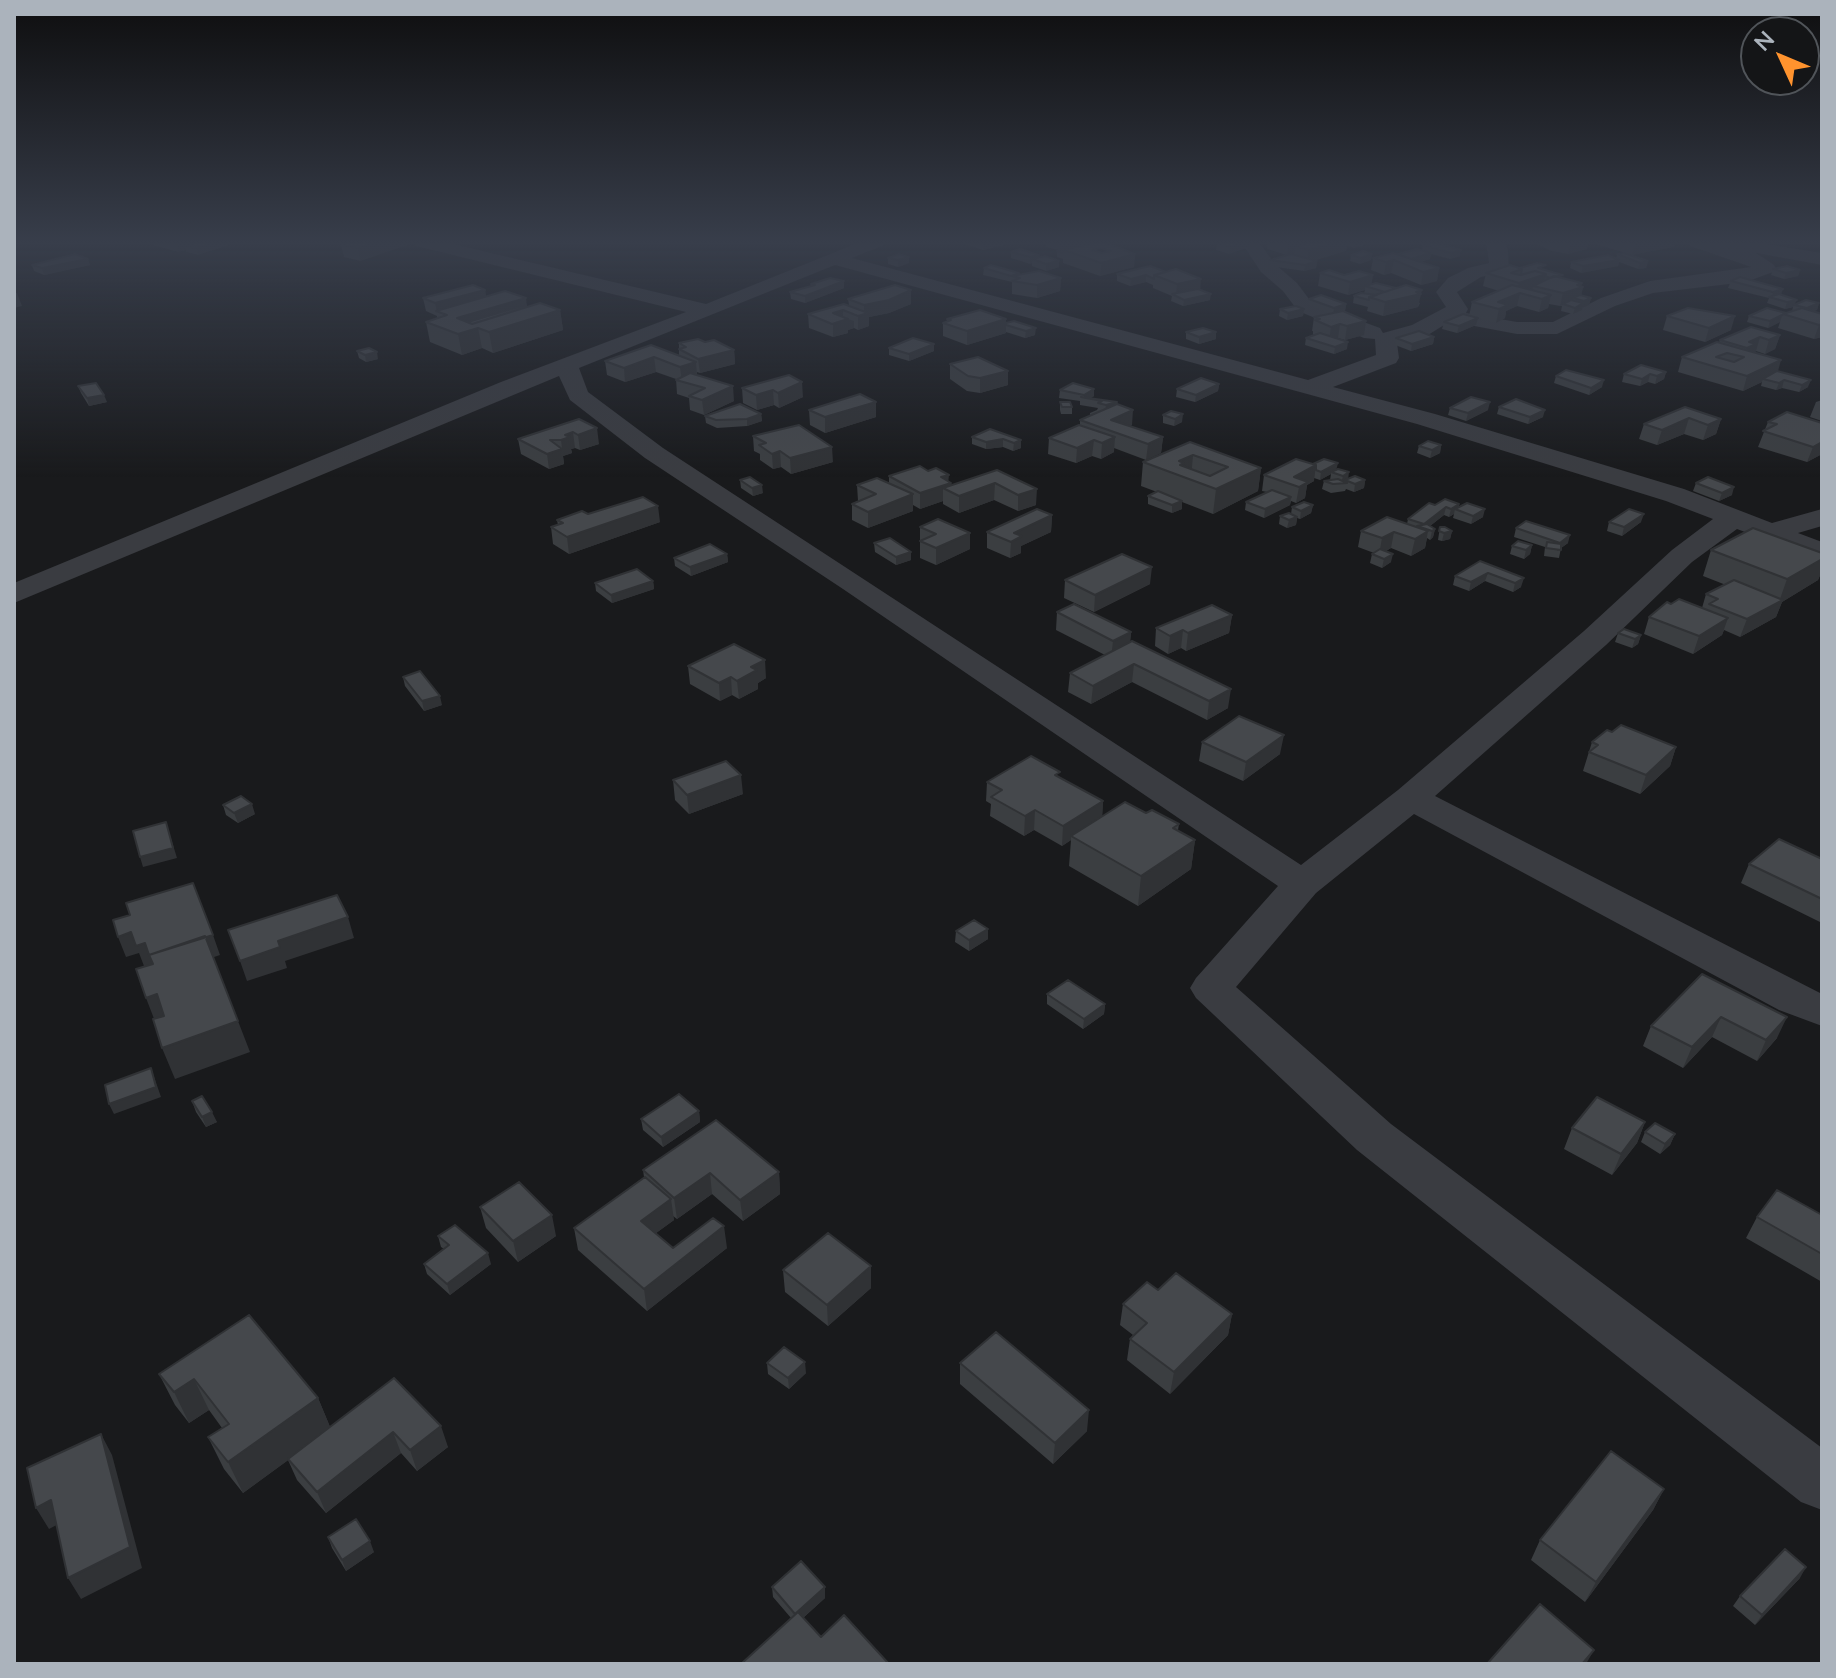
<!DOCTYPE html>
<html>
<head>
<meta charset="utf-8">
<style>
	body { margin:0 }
	#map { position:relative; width:1836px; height:1678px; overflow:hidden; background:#191a1c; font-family:Lato,sans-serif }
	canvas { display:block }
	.frame { position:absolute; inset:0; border:16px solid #abb3bc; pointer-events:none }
	.north { position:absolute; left:1740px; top:16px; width:80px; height:80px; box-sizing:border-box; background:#141517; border:2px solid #505459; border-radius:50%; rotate:314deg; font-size:22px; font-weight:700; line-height:32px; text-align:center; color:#abb3bc }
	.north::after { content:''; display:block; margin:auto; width:28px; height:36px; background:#ff932e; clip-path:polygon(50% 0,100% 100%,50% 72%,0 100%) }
</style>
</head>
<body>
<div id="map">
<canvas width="1836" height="1678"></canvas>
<div class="frame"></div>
<div class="north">N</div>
</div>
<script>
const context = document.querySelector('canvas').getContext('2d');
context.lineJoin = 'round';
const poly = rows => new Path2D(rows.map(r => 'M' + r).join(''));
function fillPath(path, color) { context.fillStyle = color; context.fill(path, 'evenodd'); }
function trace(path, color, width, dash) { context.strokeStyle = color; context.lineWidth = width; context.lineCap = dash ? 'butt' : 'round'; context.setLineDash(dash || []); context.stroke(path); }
fillPath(poly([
	[414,242,445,242,706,304,860,242,884,242,882,246,852,258,1308,380,1376,355,1375,339,1364,338,1298,311,1283,291,1261,272,1241,242,1259,242,1275,264,1297,283,1312,303,1380,328,1383,333,1412,325,1446,307,1436,292,1448,278,1468,268,1489,263,1486,242,1504,242,1508,250,1509,267,1506,271,1481,277,1457,292,1468,309,1466,313,1517,322,1553,322,1601,298,1650,281,1751,267,1690,246,1688,242,1725,244,1726,242,1753,242,1822,253,1822,265,1756,253,1773,264,1776,268,1773,272,1746,282,1653,293,1615,306,1557,334,1517,334,1469,325,1444,325,1428,335,1397,343,1399,358,1396,363,1333,387,1435,414,1684,489,1772,523,1822,509,1822,526,1798,533,1822,542,1822,561,1737,529,1692,562,1606,645,1435,796,1822,994,1822,1026,1779,1010,1414,814,1316,893,1236,987,1391,1124,1822,1448,1822,1510,1801,1502,1357,1150,1196,998,1190,988,1196,978,1278,886,843,589,645,458,570,400,559,376,14,603,14,583,501,382,686,312,416,246,414,242],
	[835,265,1417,424,1666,501,1713,519,1672,550,1584,631,1398,790,1301,865,663,448,588,392,579,368,835,265]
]), '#3a3c41');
fillPath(poly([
	[143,242,227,242,228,245,198,255,186,252,186,250,178,252],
	[959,242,1007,242,1007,244,983,250],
	[1046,242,1086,242,1059,250,1046,247],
	[1224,242,1250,242,1249,247,1229,254,1216,250,1217,244],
	[1268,242,1373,242,1354,248,1347,245,1346,251,1314,260,1317,261,1316,268,1304,271,1269,266,1270,260,1286,255,1267,249],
	[1536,242,1589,242,1587,249,1568,254,1551,251,1536,243],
	[1590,242,1675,242,1673,247,1632,255],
	[1084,244,1135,254,1134,267,1100,276,1063,263,1063,259,1057,257,1057,251],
	[1101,248,1111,251,1102,253,1092,250],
	[341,245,407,245,360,261,344,257],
	[1423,245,1460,256,1450,259,1431,254,1430,259,1421,262,1439,268,1437,281,1421,285,1391,273,1384,275,1371,270,1373,258,1422,250],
	[1011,252,1039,255,1039,258,1059,261,1059,267,1046,271,1032,266,1032,263,1030,264,1011,258],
	[1372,254,1371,260,1360,264,1350,261,1351,255],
	[1617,254,1648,261,1646,268,1638,269,1619,262,1618,266,1581,273,1570,268,1571,262,1616,258],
	[909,257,909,263,898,267,888,264,888,258],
	[88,259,90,265,44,275,34,271,32,265],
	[1150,266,1200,289,1210,300,1183,306,1171,301,1172,296,1153,288,1153,285,1146,282,1130,286,1117,281,1117,274],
	[984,268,1019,273,1019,275,1061,278,1060,291,1037,298,1012,294,1012,282,983,275],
	[1520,268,1545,270,1563,278,1582,283,1581,286,1583,287,1581,296,1591,298,1589,305,1573,314,1561,311,1562,306,1560,306,1549,304,1548,308,1539,312,1517,306,1506,311,1505,318,1496,323,1469,316,1472,302,1499,291,1483,286,1486,273],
	[1773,269,1800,270,1798,276,1784,279,1771,275],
	[1320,273,1344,275,1373,275,1371,284,1420,303,1418,307,1383,316,1367,311,1368,307,1353,303,1354,296,1364,293,1365,290,1348,295,1318,286],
	[1731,281,1781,295,1795,304,1819,303,1817,310,1813,311,1822,314,1822,337,1814,339,1778,328,1780,322,1768,328,1747,322,1749,316,1786,313,1792,311,1793,307,1785,309,1767,303,1769,298,1728,288],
	[811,284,844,288,805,303,791,299,790,292,811,286],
	[485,290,486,296,527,307,560,310,563,330,493,353,482,348,462,355,430,342,426,322,437,318,437,316,426,311,423,298],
	[911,290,911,304,889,313,869,317,869,326,858,330,854,328,848,330,848,333,833,337,809,328,808,314,849,305,848,299],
	[1309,299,1346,304,1345,311,1364,335,1345,340,1337,338,1347,349,1334,354,1305,345,1306,338,1314,335,1313,334,1313,331,1312,331,1314,317,1331,314,1308,305],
	[1280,309,1304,309,1303,316,1287,320,1279,316],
	[1667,316,1731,330,1705,342,1663,330],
	[947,319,1006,323,1035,335,1025,338,1006,332,1006,333,967,345,943,336,943,323,947,321],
	[1444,322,1476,325,1457,333,1442,329],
	[1186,332,1216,339,1199,344,1186,339],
	[1780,335,1775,349,1765,354,1756,351,1754,353,1778,371,1808,387,1799,392,1782,388,1776,390,1761,386,1762,382,1743,391,1678,372,1682,357,1719,343,1720,340],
	[1434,337,1433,344,1411,351,1395,345,1396,338],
	[705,342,734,350,735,364,700,373,697,372,697,375,734,401,704,415,690,410,689,398,677,394,676,379,656,372,625,382,607,375,605,361,679,356,679,343],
	[934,344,934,351,909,361,889,355,889,348],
	[357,351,378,359,366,362,359,358],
	[950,364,1008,385,980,393,967,391,950,379],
	[1666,372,1664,379,1655,384,1648,382,1640,386,1622,382,1624,374],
	[789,375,803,397,779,408,774,405,757,410,743,403,742,388],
	[1556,376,1602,387,1589,395,1554,383],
	[1219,384,1218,391,1195,402,1176,397,1177,389],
	[78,386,107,402,89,406,81,393],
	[1060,390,1094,396,1090,398,1117,402,1117,405,1132,425,1130,426,1163,437,1161,453,1146,460,1114,448,1114,452,1101,459,1092,456,1076,463,1048,454,1049,438,1080,425,1080,420,1090,416,1090,413,1097,410,1098,408,1080,405,1080,401,1059,398],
	[1822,400,1822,421,1810,417,1816,402],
	[876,402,876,417,825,433,810,425,809,410],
	[1060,402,1072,407,1072,414,1061,414,1060,410],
	[1499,407,1543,417,1528,424,1497,414],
	[1685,407,1721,419,1716,434,1703,440,1684,434,1657,445,1639,439,1644,424],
	[1450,408,1488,410,1466,421,1448,415],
	[1171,411,1182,422,1174,426,1163,423,1163,415],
	[761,414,762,421,747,426,717,428,706,423,705,416],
	[579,419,599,444,580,450,575,448,571,449,572,453,563,456,564,464,549,469,521,454,518,439],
	[1768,422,1822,423,1822,454,1807,462,1758,447],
	[753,436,833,462,791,474,781,467,773,469,760,460,760,454,754,451],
	[972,437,1021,440,1021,448,1013,451,1003,447,986,449,972,444],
	[1190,442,1261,468,1258,491,1213,514,1182,502,1182,509,1172,513,1148,504,1148,496,1157,492,1141,486,1143,462],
	[1441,445,1440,453,1430,458,1417,453,1419,446],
	[1313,464,1337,469,1348,479,1365,480,1364,488,1354,492,1346,489,1345,491,1331,493,1322,489,1324,481,1330,480,1331,474,1320,480,1314,478,1314,481,1307,485,1305,498,1296,503,1291,501,1290,505,1264,518,1245,510,1246,502,1267,492,1262,491,1264,475],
	[997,470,1036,505,1018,511,994,500,959,513,943,504,943,501,920,509,913,505,913,511,868,528,852,520,852,504,858,501,857,485,889,484,889,476,948,481,951,483,951,486],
	[740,480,763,493,753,496,741,488],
	[1696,483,1732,495,1719,501,1693,491],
	[1459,504,1459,507,1483,517,1471,524,1453,518,1454,514,1449,517,1444,515,1430,526,1435,529,1433,537,1430,540,1427,538,1425,548,1411,556,1391,548,1386,551,1391,562,1382,568,1370,563,1372,554,1374,553,1358,547,1361,531,1407,524,1408,519,1435,505],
	[1313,505,1311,513,1300,519,1297,518,1296,525,1287,528,1279,524,1280,516,1291,514,1292,507],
	[588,514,660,522,569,554,553,544,551,527,558,525,557,520],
	[1052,515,1051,532,1021,546,1021,553,1010,558,987,548,987,532],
	[1609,522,1641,522,1622,536,1607,531],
	[920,527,970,549,936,565,920,558],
	[1440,527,1452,531,1450,539,1442,541,1438,540],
	[1516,528,1568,543,1561,548,1559,558,1544,556,1545,547,1514,537],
	[874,543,911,552,911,560,896,565,875,552],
	[1532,545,1530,554,1524,559,1510,554,1512,546],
	[1711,550,1822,553,1822,571,1818,580,1782,602,1776,617,1740,637,1724,630,1722,635,1693,654,1644,634,1649,617,1702,608,1706,594,1726,585,1703,576],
	[727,554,728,562,691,576,675,566,674,558],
	[1480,561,1521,587,1513,592,1485,581,1469,591,1453,585,1455,576],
	[1065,580,1150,584,1094,612,1064,598],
	[653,581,654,589,612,603,596,591,595,583],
	[1057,612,1131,632,1130,643,1228,708,1207,720,1132,682,1091,704,1068,692,1070,673,1105,655,1056,630],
	[1232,615,1229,633,1186,651,1181,648,1168,654,1155,646,1156,628],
	[1618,633,1641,635,1638,644,1632,648,1615,642],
	[688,666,766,678,758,683,758,689,739,699,732,695,720,701,690,684],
	[403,677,442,705,424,711,405,686],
	[1612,732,1676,747,1670,766,1640,794,1583,771,1592,742],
	[1202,742,1280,754,1243,781,1199,761],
	[1060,778,1103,801,1102,817,1146,813,1179,824,1178,830,1195,840,1191,869,1138,906,1069,866,1071,840,1062,846,1034,830,1024,836,990,816,991,804,986,801,987,782],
	[673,780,743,794,689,814,675,800],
	[223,805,255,814,238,823,226,815],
	[1822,859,1822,923,1741,883,1749,864],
	[988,929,988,939,969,951,955,942,956,931],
	[1702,974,1777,1038,1757,1061,1712,1037,1683,1068,1643,1046,1651,1026],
	[1047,994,1105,1004,1104,1014,1083,1029,1047,1004],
	[192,1101,217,1122,206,1127,196,1112],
	[699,1111,700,1122,663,1147,643,1130,641,1119],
	[1645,1122,1637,1143,1612,1175,1564,1149,1572,1128],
	[1645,1132,1675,1134,1670,1145,1660,1154,1641,1142],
	[643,1170,779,1172,780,1194,743,1221,712,1194,677,1219,673,1216,674,1220,656,1233,673,1248,727,1248,647,1311,578,1250,574,1228,644,1177],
	[480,1207,556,1236,518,1262,486,1228],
	[1822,1215,1822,1282,1746,1238,1757,1217],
	[438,1236,491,1264,450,1295,427,1274,424,1264,444,1249,441,1247],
	[783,1270,871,1288,828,1326,785,1292],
	[1158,1290,1232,1314,1228,1335,1170,1394,1127,1360,1130,1339,1133,1335,1120,1325,1123,1304],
	[767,1363,806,1373,789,1389,768,1374],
	[960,1363,1087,1431,1053,1464,960,1384],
	[159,1374,318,1398,330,1427,394,1378,448,1447,417,1471,401,1453,326,1513,297,1480,288,1460,243,1493,224,1469,208,1437,222,1428,209,1410,189,1423,175,1405],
	[1664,1489,1653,1510,1585,1602,1531,1560,1540,1540],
	[328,1537,374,1552,346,1571,332,1548],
	[1800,1578,1755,1625,1733,1606,1740,1596],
	[772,1587,825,1587,825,1598,803,1618,821,1637,741,1664,791,1618,773,1597]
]), '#3b3e41');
fillPath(poly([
	[176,242,198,242,185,246,186,250,178,252],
	[218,242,227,242,228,245,198,255,196,248],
	[377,242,407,242,407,245,360,261,358,248],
	[983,242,1007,242,1007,244,983,250],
	[1067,242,1086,242,1059,250,1060,244],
	[1248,242,1250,242,1249,247,1229,254,1230,247],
	[1294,242,1348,242,1346,251,1307,263,1309,250,1296,246,1294,254,1287,255,1288,243],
	[1355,242,1373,242,1354,248],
	[1571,242,1589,242,1587,249,1568,254],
	[1636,242,1675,242,1673,247,1632,255],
	[1461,250,1460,256,1450,259,1451,253],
	[1431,253,1430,259,1407,266,1408,260],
	[1135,254,1134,267,1100,276,1102,260],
	[1372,254,1371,260,1360,264,1361,258],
	[1039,255,1039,261,1032,259,1032,263,1030,264,1030,257],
	[909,257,909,263,898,267,898,260],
	[88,259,90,265,44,275,42,268],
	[1394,260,1391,273,1384,275,1386,262],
	[1619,260,1618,266,1581,273,1583,266],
	[1059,261,1059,267,1046,271,1046,264],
	[1317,261,1316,268,1304,271,1305,265],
	[1648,261,1646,268,1638,269,1640,263],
	[1439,268,1437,281,1421,285,1423,272],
	[1800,270,1798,276,1784,279,1786,273],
	[1546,274,1542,287,1533,286,1532,291,1520,293,1517,306,1506,311,1505,318,1496,323,1499,309,1498,302,1516,294,1519,283],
	[1146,275,1146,282,1130,286,1131,279],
	[1373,275,1371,288,1365,286,1365,290,1348,295,1350,282],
	[1061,278,1060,291,1037,298,1037,285],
	[1201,279,1200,292,1176,296,1177,284],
	[844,281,844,288,805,303,805,296],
	[1582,283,1581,288,1583,287,1580,300,1574,298,1572,302,1560,306,1563,293],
	[1783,289,1781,295,1772,297,1773,292],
	[485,290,487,303,437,312,435,303],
	[911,290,911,304,889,313,869,317,869,326,858,330,858,316,864,314,864,305],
	[1422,290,1418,307,1383,316,1385,302],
	[14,293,17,293,22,306,14,308],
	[1211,294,1210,300,1183,306,1184,300],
	[1551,295,1548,308,1539,312,1542,299],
	[526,298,528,313,560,310,563,330,493,353,489,332,478,328,482,348,462,355,458,334,457,318],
	[1591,298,1589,305,1582,308,1584,301],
	[1797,300,1793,307,1785,309,1787,302],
	[1583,303,1582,310,1573,314,1575,308],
	[1819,303,1817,310,1805,315,1807,308],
	[1346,304,1345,311,1333,314,1334,308],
	[1304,309,1303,316,1287,320,1288,313],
	[843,310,843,320,848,319,854,321,854,328,848,330,848,333,833,337,833,313],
	[1735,316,1731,330,1705,342,1709,328],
	[1782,316,1780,322,1768,328,1770,321],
	[1478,318,1476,325,1457,333,1459,326],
	[1006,319,1006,333,967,345,967,331],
	[1366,321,1364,335,1345,340,1347,326],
	[1340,324,1338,338,1329,340,1331,327],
	[1822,324,1822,337,1814,339,1819,325],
	[1036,328,1035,335,1025,338,1026,331],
	[1216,332,1216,339,1199,344,1199,337],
	[1780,335,1775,349,1765,354,1769,340],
	[1434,337,1433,344,1411,351,1412,344],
	[1760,337,1756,351,1743,362,1749,342],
	[1348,342,1347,349,1334,354,1335,347],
	[934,344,934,351,909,361,909,354],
	[734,350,735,364,700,373,698,359],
	[377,352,378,359,366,362,365,355],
	[654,357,656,372,625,382,624,368],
	[1781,360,1777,375,1763,379,1762,382,1743,391,1747,376],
	[696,362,697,376,682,381,680,367],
	[1008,371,1008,385,980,393,980,378],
	[1666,372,1664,379,1655,384,1657,376],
	[1650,374,1648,382,1640,386,1642,379],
	[1604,380,1602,387,1589,395,1591,388],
	[1784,380,1782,388,1776,390,1779,383],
	[1811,380,1808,387,1799,392,1802,385],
	[802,382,803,397,779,408,778,393],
	[1219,384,1218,391,1195,402,1196,395],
	[733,386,734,401,704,415,702,400],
	[1094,389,1094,396,1090,399,1084,398,1084,395],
	[773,390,774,405,757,410,756,395],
	[104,395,107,402,89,406,87,398],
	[876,402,876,417,825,433,825,417],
	[1117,402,1117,410,1105,413,1106,405],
	[1490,402,1488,410,1466,421,1468,413],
	[1133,410,1132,425,1115,433,1111,420],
	[1545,410,1543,417,1528,424,1530,417],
	[761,414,762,421,747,426,747,419],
	[1183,414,1182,422,1174,426,1175,419],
	[1689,418,1684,434,1657,445,1662,430],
	[1721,419,1716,434,1703,440,1708,425],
	[597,428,599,444,580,450,578,435],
	[573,432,575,448,571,449,572,453,563,456,561,440,565,435],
	[1115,437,1114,452,1101,459,1102,443],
	[1163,437,1161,453,1146,460,1148,444],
	[1003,439,1003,447,986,449,986,442],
	[1021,440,1021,448,1013,451,1014,443],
	[1094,440,1092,456,1076,463,1077,448],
	[1822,442,1822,454,1807,462,1813,447],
	[1441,445,1440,453,1430,458,1432,450],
	[832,447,833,462,791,474,790,458],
	[562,449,564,464,549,469,547,454],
	[780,451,781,467,773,469,772,454],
	[1193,455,1191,478,1188,479,1179,461],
	[1338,463,1336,471,1331,472,1331,474,1320,480,1321,472],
	[1316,465,1314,481,1307,485,1305,498,1296,503,1299,487,1294,477],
	[1261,468,1258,491,1213,514,1216,489],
	[1349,472,1348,480,1345,480,1344,482,1341,484,1343,476],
	[949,475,948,484,951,483,951,492,943,488,943,501,920,509,920,493,941,477],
	[1365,480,1364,488,1354,492,1355,484],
	[995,483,994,500,959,513,959,496],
	[762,485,763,493,753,496,752,488],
	[1734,487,1732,495,1719,501,1722,493],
	[1037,489,1036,505,1018,511,1018,495],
	[913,494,913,511,868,528,868,512],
	[1291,497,1290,505,1264,518,1265,509],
	[1182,501,1182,509,1172,513,1172,505],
	[1459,504,1458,510,1455,509,1454,514,1449,517,1451,509],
	[1313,505,1311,513,1300,519,1301,511],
	[658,506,660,522,569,554,567,537],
	[1446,507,1444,515,1426,529,1424,524],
	[1485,509,1483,517,1471,524,1473,516],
	[1644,514,1641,522,1622,536,1624,527],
	[1052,515,1051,532,1021,546,1021,553,1010,558,1011,542,1014,533],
	[1297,517,1296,525,1287,528,1289,520],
	[1435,529,1433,537,1430,540,1432,531],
	[1428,531,1425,548,1411,556,1415,539],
	[1452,531,1450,539,1442,541,1444,533],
	[1394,532,1391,548,1379,555,1382,538],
	[970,533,970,549,936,565,936,548],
	[1570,535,1568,543,1557,551,1560,543],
	[1532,545,1530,554,1524,559,1526,550],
	[911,552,911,560,896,565,896,557],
	[727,554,728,562,691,576,690,567],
	[1393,554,1391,562,1382,568,1384,559],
	[1822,559,1822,571,1818,580,1782,602,1776,617,1740,637,1747,619,1779,602,1787,579],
	[1152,567,1150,584,1094,612,1095,595],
	[1488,573,1485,581,1469,591,1471,582],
	[1524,578,1521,587,1513,592,1515,583],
	[653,581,654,589,612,603,611,595],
	[1232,615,1229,633,1186,651,1188,633],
	[1728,618,1722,635,1693,654,1699,636],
	[1183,630,1181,648,1168,654,1170,636],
	[1131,632,1129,650,1111,659,1113,641],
	[1641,635,1638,644,1632,648,1635,639],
	[765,660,766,678,758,683,758,689,739,699,737,681,751,667],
	[1134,664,1132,682,1091,704,1093,686],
	[731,677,732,695,720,701,719,683],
	[1231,689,1228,708,1207,720,1209,701],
	[440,696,442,705,424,711,422,701],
	[1284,735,1280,754,1243,781,1246,762],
	[1676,747,1670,766,1640,794,1646,775],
	[741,775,743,794,689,814,687,795],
	[1103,801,1102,821,1071,836,1071,840,1062,846,1063,826],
	[252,804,255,814,238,823,234,813],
	[1035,810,1034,830,1024,836,1025,816],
	[166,822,177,858,143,867,140,857],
	[1195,840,1191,869,1138,906,1141,876],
	[348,917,354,938,285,961,287,968,247,981,240,961,278,941],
	[988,929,988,939,969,951,969,940],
	[131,932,145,943,213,935,220,955,158,976,144,966,139,953,126,957,118,937],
	[157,994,169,1025,158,1029,146,998],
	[1105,1004,1104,1014,1083,1029,1084,1019],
	[1721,1017,1712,1037,1683,1068,1692,1047],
	[1787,1017,1777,1038,1757,1061,1766,1040],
	[238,1021,250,1052,175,1079,162,1048],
	[151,1068,161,1097,114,1114,109,1104],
	[699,1111,700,1122,663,1147,661,1137],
	[212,1112,217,1122,206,1127,202,1117],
	[1645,1122,1637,1143,1612,1175,1621,1154],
	[1675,1134,1670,1145,1660,1154,1665,1144],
	[779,1172,780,1194,743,1221,740,1200],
	[710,1173,712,1194,677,1219,674,1198],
	[671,1199,674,1220,644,1242,641,1221],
	[552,1215,556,1236,518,1262,513,1241],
	[724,1226,727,1248,647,1311,644,1289],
	[488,1253,491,1264,450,1295,447,1284],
	[871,1266,871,1288,828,1326,827,1305],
	[1232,1314,1228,1335,1170,1394,1174,1372],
	[805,1362,806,1373,789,1389,788,1378],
	[194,1379,209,1410,189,1423,174,1392],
	[318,1398,331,1429,243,1493,228,1462],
	[1089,1410,1087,1431,1053,1464,1055,1443],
	[441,1426,448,1447,417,1471,410,1450],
	[393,1432,401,1453,326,1513,317,1492],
	[101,1434,112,1455,142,1568,81,1599,68,1578],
	[1664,1489,1653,1510,1585,1602,1596,1582],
	[51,1500,64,1521,49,1529,36,1508],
	[370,1541,374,1552,346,1571,342,1560],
	[1806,1567,1800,1578,1755,1625,1762,1615],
	[825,1587,825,1598,796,1624,795,1614],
	[1594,1650,1586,1664,1582,1664]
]), '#303235');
const building = poly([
	[199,242,218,242,196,248,185,246,199,242],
	[350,242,377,242,358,248,341,245,350,242],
	[1050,242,1067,242,1060,244,1050,242],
	[1097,242,1103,242,1135,254,1101,263,1064,250,1097,242],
	[1101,248,1111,251,1102,253,1092,250,1101,248],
	[1224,242,1248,242,1230,247,1217,244,1224,242],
	[1311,242,1337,242,1309,250,1296,246,1311,242],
	[1433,242,1461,250,1451,253,1423,245,1433,242],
	[1084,244,1087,244,1064,250,1063,253,1057,251,1084,244],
	[1020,249,1039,255,1030,257,1011,252,1020,249],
	[1417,249,1431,253,1411,259,1398,254,1417,249],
	[1363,251,1372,254,1361,258,1351,255,1363,251],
	[1393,253,1439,268,1423,272,1394,260,1386,262,1373,258,1393,253],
	[1624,253,1648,261,1640,263,1617,254,1624,253],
	[75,254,88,259,42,268,32,265,75,254],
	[899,254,909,257,898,260,888,258,899,254],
	[1291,254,1317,261,1305,265,1270,260,1291,254],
	[1608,255,1619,260,1583,266,1571,262,1608,255],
	[1045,256,1059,261,1046,264,1032,259,1045,256],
	[1537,263,1546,265,1538,268,1563,275,1550,278,1545,276,1546,274,1535,271,1521,275,1522,269,1520,268,1537,263],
	[991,265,1019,273,1011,276,984,268,991,265],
	[1510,265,1522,269,1511,273,1520,275,1535,271,1546,274,1519,283,1486,273,1510,265],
	[1150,266,1166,272,1154,275,1154,279,1146,275,1131,279,1117,274,1150,266],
	[1787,266,1800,270,1786,273,1773,269,1787,266],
	[1176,269,1201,279,1177,284,1154,275,1176,269],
	[1329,270,1344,275,1359,271,1373,275,1350,282,1320,273,1329,270],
	[1039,271,1061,278,1037,285,1012,281,1020,278,1012,276,1039,271],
	[1554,276,1582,283,1577,285,1583,287,1563,293,1533,286,1554,276],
	[1740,277,1783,289,1773,292,1731,281,1740,277],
	[830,278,844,281,805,296,790,292,815,285,811,284,830,278],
	[1376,283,1396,288,1385,292,1365,286,1376,283],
	[473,285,485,290,435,303,423,298,473,285],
	[895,285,911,290,889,300,864,305,848,299,895,285],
	[1406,285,1422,290,1416,292,1421,294,1385,302,1369,297,1406,285],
	[1512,285,1551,295,1542,299,1520,293,1498,302,1508,305,1499,309,1472,302,1512,285],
	[1198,289,1211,294,1184,300,1172,294,1198,289],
	[505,291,526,298,457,318,472,324,540,303,560,310,489,332,478,328,458,334,426,322,447,315,436,311,505,291],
	[1361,293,1377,295,1369,297,1369,300,1354,296,1361,293],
	[1779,294,1797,300,1787,302,1769,297,1779,294],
	[1321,295,1346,304,1334,308,1309,299,1321,295],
	[1580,295,1591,298,1584,301,1573,298,1580,295],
	[1571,300,1583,303,1575,308,1563,304,1571,300],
	[1806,300,1819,303,1807,308,1794,305,1806,300],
	[844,304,868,313,858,316,843,310,833,313,848,319,832,324,808,314,844,304],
	[522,306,526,307,472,324,468,322,522,306],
	[1296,306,1304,309,1288,313,1280,309,1296,306],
	[1688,308,1735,316,1709,328,1667,316,1688,308],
	[1767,308,1786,313,1770,321,1749,316,1767,308],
	[1802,308,1822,314,1822,324,1819,325,1783,314,1802,308],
	[980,310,1006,319,967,331,943,323,951,320,947,319,980,310],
	[1343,311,1366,321,1347,326,1340,324,1331,327,1315,320,1320,319,1314,317,1343,311],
	[1463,314,1478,318,1459,326,1444,322,1463,314],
	[1014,321,1036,328,1026,331,1006,325,1006,323,1014,321],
	[1751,327,1780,335,1769,340,1760,337,1749,342,1756,344,1747,348,1720,340,1751,327],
	[1203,328,1216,332,1199,337,1186,332,1203,328],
	[1419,331,1434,337,1412,344,1396,338,1419,331],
	[1320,333,1348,342,1335,347,1306,338,1320,333],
	[913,338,934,344,909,354,889,348,913,338],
	[698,339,705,342,714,340,734,350,698,359,679,349,686,347,679,343,698,339],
	[1717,342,1781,360,1747,376,1682,357,1717,342],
	[1727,353,1744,357,1734,362,1716,357,1727,353],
	[651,345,696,362,680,367,654,357,624,368,605,361,651,345],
	[369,348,377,352,365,355,357,351,369,348],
	[978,357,1008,371,980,378,968,376,950,364,978,357],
	[1641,365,1666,372,1657,376,1650,374,1642,379,1624,374,1641,365],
	[1566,370,1604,380,1591,388,1556,376,1566,370],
	[1777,371,1811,380,1802,385,1784,380,1779,383,1763,379,1777,371],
	[690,373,733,386,702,400,689,396,705,388,676,380,690,373],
	[789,375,802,382,778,393,773,390,756,395,742,388,789,375],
	[1201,378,1219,384,1196,395,1177,389,1201,378],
	[96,383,104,395,87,398,78,386,96,383],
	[1073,383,1094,389,1084,395,1060,390,1073,383],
	[860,394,876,402,825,417,809,410,860,394],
	[1081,397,1117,402,1106,405,1098,403,1102,401,1081,397],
	[1471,397,1490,402,1468,413,1450,408,1471,397],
	[1516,399,1545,410,1530,417,1499,407,1516,399],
	[1060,402,1070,402,1072,407,1062,407,1060,402],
	[740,404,761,414,747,419,716,420,705,416,740,404],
	[1117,404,1133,410,1111,420,1163,437,1148,444,1080,420,1117,404],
	[1685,407,1721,419,1708,425,1689,418,1662,430,1644,424,1685,407],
	[1171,411,1183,414,1175,419,1163,415,1171,411],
	[1787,412,1822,423,1822,442,1813,447,1763,431,1777,424,1768,422,1787,412],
	[579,419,597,428,578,435,573,432,565,435,570,437,561,440,550,440,562,449,547,454,518,439,579,419],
	[799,425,832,447,790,458,780,451,772,454,759,445,766,443,753,436,799,425],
	[1079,425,1115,437,1102,443,1094,440,1077,448,1049,438,1079,425],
	[990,429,1021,440,1014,443,1003,439,986,442,972,437,990,429],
	[1428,441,1441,445,1432,450,1419,446,1428,441],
	[1190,442,1261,468,1216,489,1143,462,1190,442],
	[1193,455,1228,467,1210,476,1180,465,1184,463,1179,461,1193,455],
	[1296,459,1316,465,1294,477,1308,482,1299,487,1264,475,1296,459],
	[1324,459,1338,463,1321,472,1316,470,1316,465,1313,464,1324,459],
	[920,466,928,471,936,468,949,475,941,477,951,483,920,493,889,476,920,466],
	[1338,469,1349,472,1343,476,1331,472,1338,469],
	[997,470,1037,489,1018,495,995,483,959,496,943,488,997,470],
	[1355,476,1365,480,1355,484,1345,480,1355,476],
	[750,477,762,485,752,488,740,480,750,477],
	[1708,477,1734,487,1722,493,1696,483,1708,477],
	[877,478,913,494,868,512,852,504,876,494,857,485,877,478],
	[1338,479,1347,483,1333,484,1324,481,1338,479],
	[1272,490,1291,497,1265,509,1246,502,1272,490],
	[1158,491,1182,501,1172,505,1148,496,1158,491],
	[643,497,658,506,567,537,551,527,563,523,557,520,582,511,588,514,643,497],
	[1445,499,1459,504,1451,509,1446,507,1424,524,1408,519,1429,503,1435,505,1445,499],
	[1304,502,1313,505,1301,511,1292,507,1304,502],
	[1467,503,1485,509,1473,516,1455,509,1467,503],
	[1037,509,1052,515,1014,533,1022,536,1011,542,987,532,1037,509],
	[1629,509,1644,514,1624,527,1609,522,1629,509],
	[1289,513,1297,517,1289,520,1280,516,1289,513],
	[1387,517,1428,531,1415,539,1394,532,1382,538,1361,531,1387,517],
	[938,519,970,533,936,548,920,541,936,534,920,527,938,519],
	[1526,521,1570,535,1560,543,1516,528,1526,521],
	[1427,524,1435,529,1432,531,1417,526,1427,524],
	[1440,527,1445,527,1452,531,1444,533,1439,531,1440,527],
	[1753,528,1822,553,1822,559,1787,579,1711,550,1753,528],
	[890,538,911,552,896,557,874,543,890,538],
	[1518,541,1532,545,1526,550,1512,546,1518,541],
	[1547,542,1561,544,1561,550,1546,548,1547,542],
	[710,544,727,554,690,567,674,558,710,544],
	[1380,549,1393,554,1384,559,1372,554,1380,549],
	[1122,554,1152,567,1095,595,1065,580,1122,554],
	[1480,561,1524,578,1515,583,1488,573,1471,582,1455,576,1480,561],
	[637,569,653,581,611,595,595,583,637,569],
	[1734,580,1783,600,1747,619,1709,604,1718,599,1706,594,1734,580],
	[1679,599,1728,618,1699,636,1649,617,1667,602,1671,604,1679,599],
	[1074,604,1131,632,1113,641,1057,612,1074,604],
	[1212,605,1232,615,1188,633,1183,630,1170,636,1156,628,1212,605],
	[1624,629,1641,635,1635,639,1618,633,1624,629],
	[1132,641,1231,689,1209,701,1134,664,1093,686,1070,673,1132,641],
	[734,644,765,660,751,667,757,670,737,681,731,677,719,683,688,666,734,644],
	[420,671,440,696,422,701,403,677,420,671],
	[1239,716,1284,735,1246,762,1202,742,1239,716],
	[1621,725,1676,747,1646,775,1589,752,1598,745,1592,742,1607,730,1612,732,1621,725],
	[1031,756,1060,772,1055,775,1103,801,1063,826,1035,810,1025,816,991,797,1002,790,987,782,1031,756],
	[726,761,741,775,687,795,673,780,726,761],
	[241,796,252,804,234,813,223,805,241,796],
	[1125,802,1146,813,1152,810,1179,824,1173,828,1195,840,1141,876,1071,836,1125,802],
	[166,822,173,848,140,857,133,831,166,822],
	[1779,839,1822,859,1822,899,1749,864,1779,839],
	[193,883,213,935,149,955,145,943,136,946,131,932,118,937,113,920,130,915,126,903,193,883],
	[337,895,348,917,278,941,280,947,240,961,228,930,337,895],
	[974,920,988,929,969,940,956,931,974,920],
	[205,936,238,1021,162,1048,153,1019,164,1016,157,994,146,998,136,969,153,964,149,955,205,936],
	[1702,974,1787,1017,1766,1040,1721,1017,1692,1047,1651,1026,1702,974],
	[1068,980,1105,1004,1084,1019,1047,994,1068,980],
	[151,1068,156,1087,109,1104,105,1085,151,1068],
	[679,1094,699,1111,661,1137,641,1119,679,1094],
	[202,1096,212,1112,202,1117,192,1101,202,1096],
	[1597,1097,1645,1122,1621,1154,1572,1128,1597,1097],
	[716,1120,779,1172,740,1200,710,1173,674,1198,643,1170,716,1120],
	[1655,1123,1675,1134,1665,1144,1645,1132,1655,1123],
	[645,1177,671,1199,641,1221,673,1248,713,1218,724,1226,644,1289,574,1228,645,1177],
	[519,1182,552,1215,513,1241,480,1207,519,1182],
	[1777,1190,1822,1215,1822,1254,1757,1217,1777,1190],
	[455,1225,488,1253,447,1284,424,1264,449,1245,438,1236,455,1225],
	[828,1233,871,1266,827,1305,783,1270,828,1233],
	[1176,1273,1232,1314,1174,1372,1130,1339,1147,1323,1123,1304,1147,1282,1158,1290,1176,1273],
	[249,1315,318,1398,228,1462,208,1437,229,1424,194,1379,174,1392,159,1374,249,1315],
	[996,1332,1089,1410,1055,1443,960,1363,996,1332],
	[784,1347,805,1362,788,1378,767,1363,784,1347],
	[394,1378,441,1426,410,1450,393,1432,317,1492,288,1459,394,1378],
	[101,1434,130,1547,68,1578,51,1500,36,1508,27,1468,101,1434],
	[1611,1451,1664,1489,1596,1582,1540,1540,1611,1451],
	[356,1519,370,1541,342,1560,328,1537,356,1519],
	[1785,1549,1806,1567,1762,1615,1740,1596,1785,1549],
	[801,1561,825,1587,795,1614,772,1587,801,1561],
	[1540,1604,1594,1650,1582,1664,1487,1664,1540,1604],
	[798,1612,821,1637,844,1615,889,1664,741,1664,798,1612]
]);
fillPath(building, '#45484c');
trace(building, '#303235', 2);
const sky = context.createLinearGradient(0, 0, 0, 477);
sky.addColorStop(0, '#0e0e0f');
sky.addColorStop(0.51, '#383e4b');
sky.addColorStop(1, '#383e4b00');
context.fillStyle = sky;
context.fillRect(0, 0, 1836, 477);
</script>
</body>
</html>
